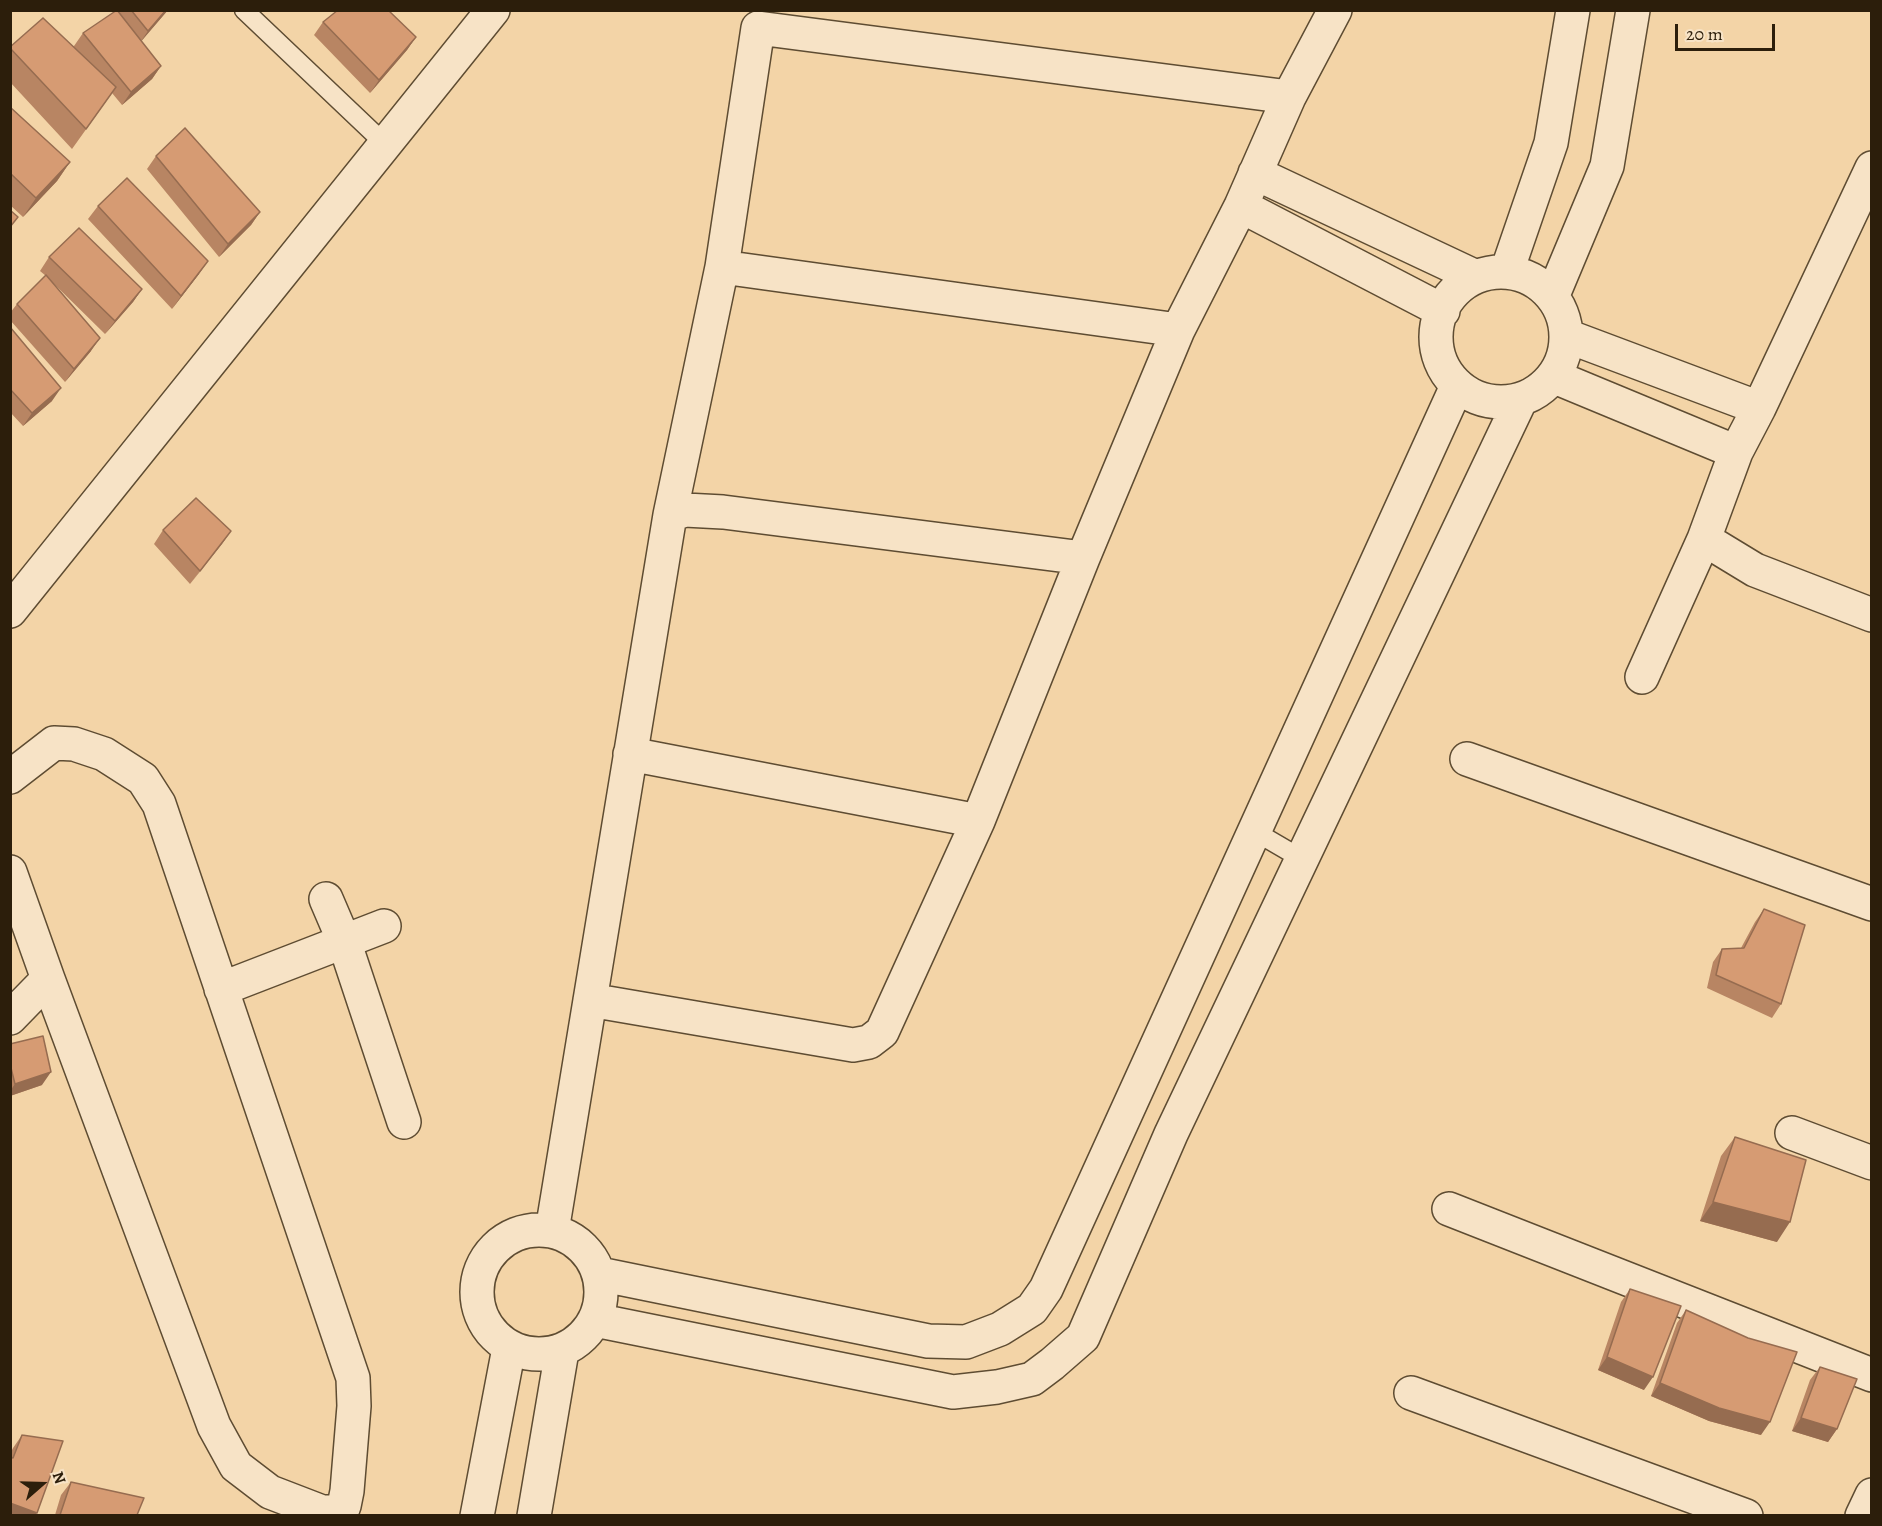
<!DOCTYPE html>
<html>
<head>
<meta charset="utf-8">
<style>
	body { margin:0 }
	#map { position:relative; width:1882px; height:1526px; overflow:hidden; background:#f3d4a7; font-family:Alegreya,serif }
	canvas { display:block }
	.frame { position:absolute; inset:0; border:12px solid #2c1e0b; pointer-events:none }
	.north { position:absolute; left:12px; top:1454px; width:60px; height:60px; -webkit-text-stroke:4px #f7e3c6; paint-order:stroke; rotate:70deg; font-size:16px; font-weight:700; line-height:24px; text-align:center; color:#2c1e0b }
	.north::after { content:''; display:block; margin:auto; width:21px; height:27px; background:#2c1e0b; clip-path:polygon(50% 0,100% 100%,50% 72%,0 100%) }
	.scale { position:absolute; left:1675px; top:24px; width:100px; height:27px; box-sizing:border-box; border:3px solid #2c1e0b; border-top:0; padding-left:8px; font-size:18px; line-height:21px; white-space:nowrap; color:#2c1e0b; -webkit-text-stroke:4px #f7e3c6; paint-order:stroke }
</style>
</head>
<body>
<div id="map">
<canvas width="1882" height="1526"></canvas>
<div class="frame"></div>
<div class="north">N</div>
<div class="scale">20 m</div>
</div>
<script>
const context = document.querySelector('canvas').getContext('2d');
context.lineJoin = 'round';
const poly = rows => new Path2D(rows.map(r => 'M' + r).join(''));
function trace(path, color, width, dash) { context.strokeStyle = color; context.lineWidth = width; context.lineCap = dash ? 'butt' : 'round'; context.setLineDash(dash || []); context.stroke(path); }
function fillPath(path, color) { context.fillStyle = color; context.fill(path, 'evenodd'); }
const lane = poly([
	[244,10,385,144],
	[1254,831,1302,859]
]);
const street = poly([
	[1289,97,1335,10],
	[1872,168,1759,408,1736,452,1704,539,1755,570,1872,615],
	[1255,173,1474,276],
	[1241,206,1443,311],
	[722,267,1178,330],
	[1507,271,1551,143,1573,10],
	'1436 337a65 65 0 1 1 130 0a65 65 0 1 1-130 0Z',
	[1553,295,1607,166,1633,10],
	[1567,336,1759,408],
	[1555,377,1736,452],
	[10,611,493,10],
	[1642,677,1704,539],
	[630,754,978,821],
	[1467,759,1872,904],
	[10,777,54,743,74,744,104,754,143,779,159,804,353,1378,354,1406,347,1491,344,1506,338,1512,322,1512,270,1492,236,1466,214,1426,48,979,10,872],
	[326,899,344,941,404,1122],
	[221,989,384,926],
	[590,1000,853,1045,869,1042,882,1032,978,821,1083,558],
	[10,1018,48,979],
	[1792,1133,1872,1163],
	[1449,1209,1872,1375],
	'477 1292a62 62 0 1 1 124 0a62 62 0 1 1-124 0Z',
	[552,1231,670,515,685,510,723,512,1083,558,1178,330,1241,206,1289,97,758,28,722,267,670,515],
	[599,1274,928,1341,966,1342,1000,1329,1032,1309,1046,1289,1457,386],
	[595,1320,953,1392,997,1387,1032,1379,1052,1364,1083,1337,1171,1134,1520,401],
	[1411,1393,1746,1516],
	[477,1516,509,1348],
	[534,1516,562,1351],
	[1862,1516,1872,1495]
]);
trace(lane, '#5e4c32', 21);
trace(street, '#5e4c32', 36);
trace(lane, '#f7e3c6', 18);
trace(street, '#f7e3c6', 33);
fillPath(poly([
	[112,10,168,10,141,41,161,66,152,79,122,105,112,93,72,149,10,82,10,47,74,46,83,33,114,13],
	[323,22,416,37,407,50,370,93,314,35],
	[10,107,70,162,57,181,23,217,10,205],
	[156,156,260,212,251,225,219,257,147,169],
	[98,206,199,274,172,309,88,219],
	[49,257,142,289,133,302,105,334,49,279,91,351,65,382,10,320,10,313,17,304,46,276,40,271],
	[10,327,52,401,23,426,10,412],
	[163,530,231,531,190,584,154,544],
	[1764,909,1781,1004,1772,1018,1707,988,1713,962,1722,949,1741,948,1755,922],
	[10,1044,42,1085,10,1096],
	[1735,1137,1777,1242,1700,1221,1721,1156],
	[1630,1289,1644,1390,1598,1370,1621,1302],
	[1686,1310,1761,1435,1709,1421,1651,1396,1677,1323],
	[1820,1367,1837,1429,1828,1442,1792,1431,1810,1380],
	[22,1435,10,1515,10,1454,13,1448],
	[71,1482,137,1515,55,1515,61,1495]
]), '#b88563');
fillPath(poly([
	[166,10,168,10,139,44,148,31],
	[416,37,407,50,370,93,379,80],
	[161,66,152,79,122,105,131,92],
	[70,162,57,181,23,217,36,198],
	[260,212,251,225,219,257,228,244],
	[208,261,199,274,172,309,181,296],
	[142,289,133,302,105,334,115,321],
	[100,338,91,351,65,382,74,369],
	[61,388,52,401,23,426,32,413],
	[231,531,222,544,190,584,200,571],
	[51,1072,42,1085,10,1096,10,1091,15,1084],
	[1713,1202,1790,1222,1777,1242,1700,1221],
	[1607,1357,1653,1377,1644,1390,1598,1370],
	[1660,1383,1770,1422,1761,1435,1709,1421,1651,1396],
	[1801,1418,1837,1429,1828,1442,1792,1431],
	[10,1503,37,1513,35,1515,10,1515]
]), '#966c50');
const building = poly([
	[117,10,161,66,131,92,83,33,117,10],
	[131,10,166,10,148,31,131,10],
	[338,10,388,10,416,37,379,80,323,22,338,10],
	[43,18,116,87,86,129,10,48,10,47,43,18],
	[10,107,70,162,36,198,10,173,10,107],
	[185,128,260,212,228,244,156,156,185,128],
	[127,178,208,261,181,296,98,206,127,178],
	[10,210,18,217,10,227,10,210],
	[79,228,142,289,115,321,49,257,79,228],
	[46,275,100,338,74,369,17,304,46,275],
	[10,327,61,388,32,413,10,389,10,327],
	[196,498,231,531,200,571,163,530,196,498],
	[1764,909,1805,925,1781,1004,1716,975,1722,949,1744,948,1764,909],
	[43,1036,51,1072,15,1084,10,1064,10,1044,43,1036],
	[1735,1137,1806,1160,1790,1222,1713,1202,1735,1137],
	[1630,1289,1681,1306,1653,1377,1607,1357,1630,1289],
	[1686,1310,1748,1338,1797,1352,1770,1422,1719,1408,1660,1383,1686,1310],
	[1820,1367,1857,1379,1837,1429,1801,1418,1820,1367],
	[22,1435,63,1441,37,1513,10,1503,10,1457,13,1458,22,1435],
	[71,1482,144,1498,137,1515,60,1515,71,1482]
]);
fillPath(building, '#d69b73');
trace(building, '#966c50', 1.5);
</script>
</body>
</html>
